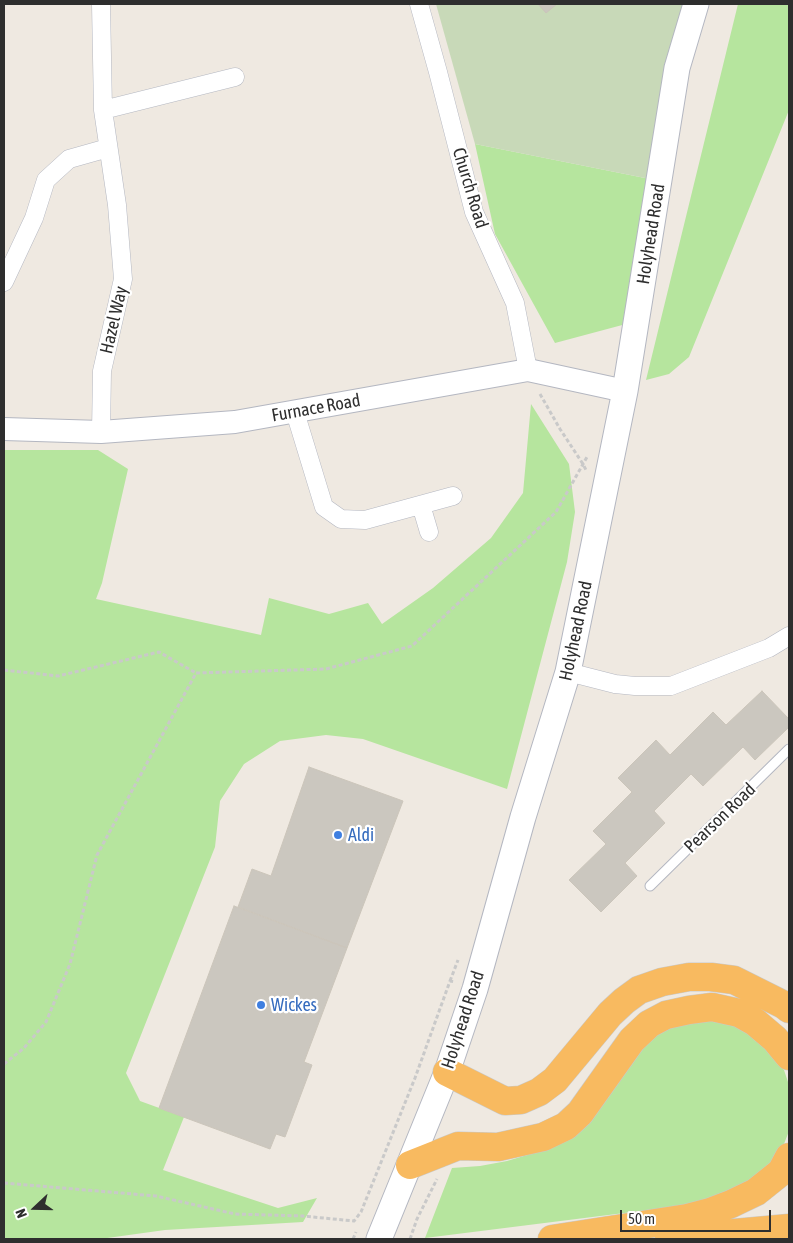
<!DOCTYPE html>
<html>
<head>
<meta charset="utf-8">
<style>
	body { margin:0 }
	#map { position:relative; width:793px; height:1243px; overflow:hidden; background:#efe9e1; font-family:"Asap Condensed",sans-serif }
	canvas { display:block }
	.frame { position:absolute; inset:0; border:5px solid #2e2e2e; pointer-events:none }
	.north { position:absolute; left:10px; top:1183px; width:50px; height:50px; -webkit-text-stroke:4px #fff; paint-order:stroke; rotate:249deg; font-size:14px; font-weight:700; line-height:20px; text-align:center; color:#2e2e2e }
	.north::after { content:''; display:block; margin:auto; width:18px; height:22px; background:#2e2e2e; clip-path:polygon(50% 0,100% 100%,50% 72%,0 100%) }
	.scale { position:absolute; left:620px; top:1210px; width:151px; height:22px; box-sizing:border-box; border:2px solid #2e2e2e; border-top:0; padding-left:6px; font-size:15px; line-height:18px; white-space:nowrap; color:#2e2e2e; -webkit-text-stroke:4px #fff; paint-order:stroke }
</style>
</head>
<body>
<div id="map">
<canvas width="793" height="1243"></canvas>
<div class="frame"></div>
<div class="north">N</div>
<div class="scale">50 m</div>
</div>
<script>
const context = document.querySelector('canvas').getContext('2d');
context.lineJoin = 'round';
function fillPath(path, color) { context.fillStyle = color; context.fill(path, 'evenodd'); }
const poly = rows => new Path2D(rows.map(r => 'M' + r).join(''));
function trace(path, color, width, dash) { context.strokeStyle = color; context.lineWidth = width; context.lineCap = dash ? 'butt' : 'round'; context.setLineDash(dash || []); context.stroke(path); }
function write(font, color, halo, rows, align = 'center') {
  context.font = font + ' "Asap Condensed",sans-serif'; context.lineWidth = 4.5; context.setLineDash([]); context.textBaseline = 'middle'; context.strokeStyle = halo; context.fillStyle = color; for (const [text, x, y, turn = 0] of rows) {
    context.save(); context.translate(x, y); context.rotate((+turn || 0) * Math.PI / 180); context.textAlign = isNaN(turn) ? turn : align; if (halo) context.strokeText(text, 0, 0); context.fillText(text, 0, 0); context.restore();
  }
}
fillPath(poly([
	[738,4,789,4,789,110,689,357,669,374,646,380],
	[475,144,650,179,626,324,555,343,495,234],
	[531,404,569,464,575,512,567,562,507,789,363,739,326,735,280,741,244,764,220,801,215,847,126,1073,140,1101,184,1117,163,1170,278,1208,317,1198,303,1222,165,1230,100,1239,4,1239,4,450,98,450,128,469,102,583,96,599,261,635,269,598,329,614,368,603,382,624,433,588,491,538,523,493],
	[718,1019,742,1026,774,1052,784,1070,789,1085,789,1131,782,1149,763,1176,696,1204,425,1238,452,1168,480,1166,507,1161,537,1152,572,1135,608,1098,624,1070,657,1032,687,1020]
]), '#b6e59e');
fillPath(poly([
	[436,4,686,4,650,179,475,144]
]), '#c8d9b8');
const building = poly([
	[538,4,557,4,546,13,538,4],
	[762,691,789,719,789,727,755,760,743,747,703,786,691,774,654,811,665,823,625,863,637,876,601,912,569,880,606,844,593,831,632,792,618,778,656,740,670,755,713,712,726,725,762,691],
	[309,767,403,801,347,948,238,907,252,869,271,876,309,767],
	[234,906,347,948,304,1062,312,1065,285,1137,276,1134,270,1149,159,1108,234,906]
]);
fillPath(building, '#cbc7bf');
trace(building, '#cbc5ba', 1);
const service = poly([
	[650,886,789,749]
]);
const minor = poly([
	[419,4,438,72,474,212,515,303,528,370],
	[103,110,235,77],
	[4,282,34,218,46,180,69,159,108,148],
	[295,412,324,507,341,519,365,520,453,496],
	[101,432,102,371,123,279,117,205,103,110,101,4],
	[421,505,429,532],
	[568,672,615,684,635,686,671,686,769,648,789,636]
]);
const tertiary = poly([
	[4,429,101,432,235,422,528,370,625,391]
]);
const secondary = poly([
	[379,1239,447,1072,475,989,523,817,568,672,625,391,677,68,696,4]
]);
const trunk = poly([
	[447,1072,505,1101,521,1100,539,1092,555,1080,610,1014,624,1001,639,990,662,982,689,977,711,977,734,980,784,1005,789,1009],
	[410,1165,458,1146,498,1147,543,1137,566,1126,580,1113,632,1040,649,1024,666,1015,689,1010,712,1007,739,1013,755,1022,775,1039,789,1056],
	[552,1239,687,1218,710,1212,731,1204,756,1192,781,1172,789,1157],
	[669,1239,789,1228]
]);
trace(service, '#b4b7c1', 11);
trace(minor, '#b4b7c1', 19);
trace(tertiary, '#b4b7c1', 24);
trace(secondary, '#b4b7c1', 27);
trace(trunk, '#c9c9c9', 29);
trace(poly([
	[540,394,560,429,583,464,586,470],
	[4,670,58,676,159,652,196,673],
	[450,981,458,960],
	[4,1064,24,1048,46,1022,70,964,97,855,196,673,326,669,412,646,556,512,587,457],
	[4,1183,156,1196,235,1214,303,1216,354,1221,361,1212,415,1078,450,981,455,982],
	[353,1239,356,1232],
	[410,1239,417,1219,437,1179]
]), '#c9c9c9', 3, [4, 2.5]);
trace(service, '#fff', 9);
trace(minor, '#fff', 18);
trace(tertiary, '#fff', 22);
trace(secondary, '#fff', 25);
trace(trunk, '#f8ba60', 28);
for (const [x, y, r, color] of [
	[338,835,5,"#3f7fe0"],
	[261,1005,5,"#3f7fe0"]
]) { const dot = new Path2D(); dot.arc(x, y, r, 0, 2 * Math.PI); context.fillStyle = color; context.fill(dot); trace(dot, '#fff', 2); }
write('18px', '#2e2e2e', '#fff', [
	["Church Road",470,188,73],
	["Holyhead Road",651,234,-81],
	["Hazel Way",114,320,-77],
	["Furnace Road",316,408,-10],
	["Holyhead Road",576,631,-78],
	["Pearson Road",720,818,-44],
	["Holyhead Road",463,1020,-72]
]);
write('18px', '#366cbe', '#fff', [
	["Aldi",348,835],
	["Wickes",271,1005]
], 'left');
</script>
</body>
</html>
